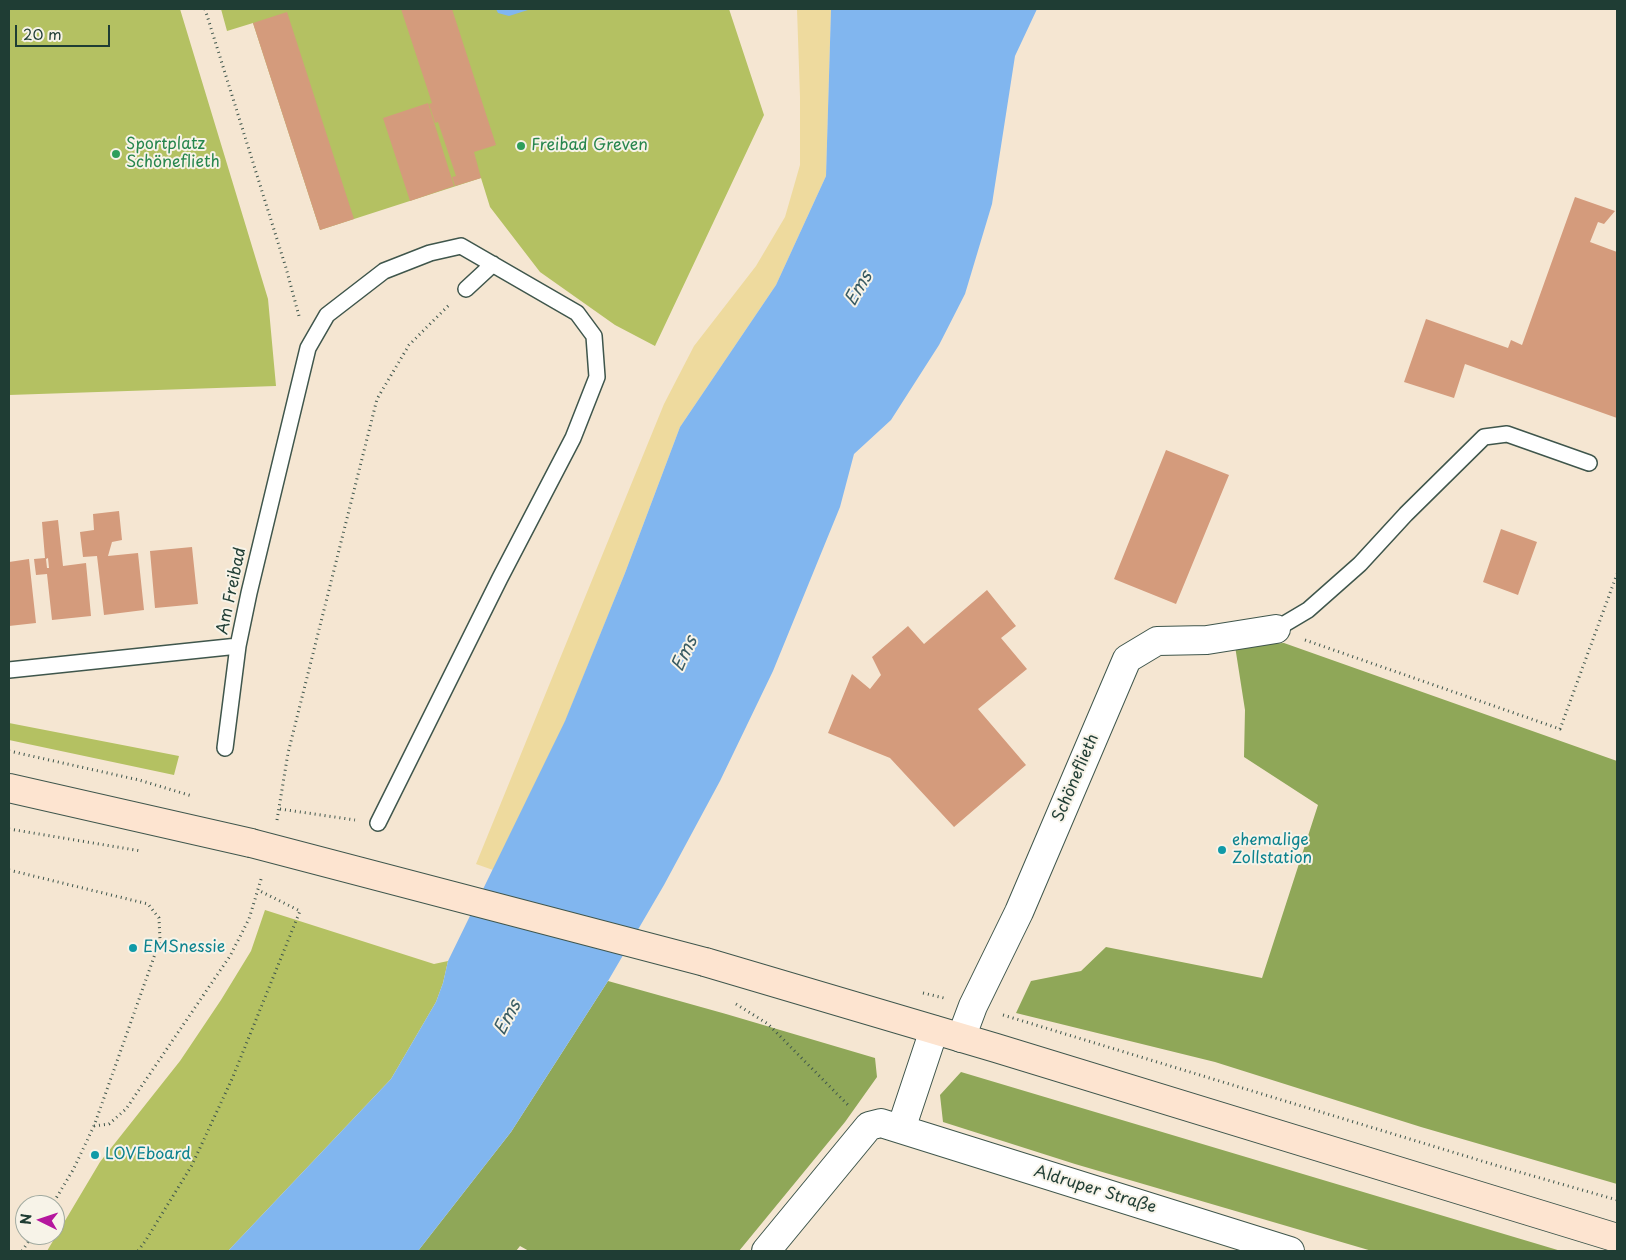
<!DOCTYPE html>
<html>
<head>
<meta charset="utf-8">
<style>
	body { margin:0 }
	#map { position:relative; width:1626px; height:1260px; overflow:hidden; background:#f5e6d2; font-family:"Playpen Sans",sans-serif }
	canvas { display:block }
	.frame { position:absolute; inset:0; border:10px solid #1f3d34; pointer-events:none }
	.north { position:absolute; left:15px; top:1195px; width:50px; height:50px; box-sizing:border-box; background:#f7f3e8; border:1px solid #a1aaa0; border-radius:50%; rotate:274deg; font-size:14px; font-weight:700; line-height:20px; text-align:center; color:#1f3d34 }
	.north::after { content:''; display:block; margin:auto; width:18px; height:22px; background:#b5179e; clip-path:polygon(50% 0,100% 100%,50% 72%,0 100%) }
	.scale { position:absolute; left:15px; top:25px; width:95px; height:22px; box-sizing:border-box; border:2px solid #1f3d34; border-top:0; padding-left:6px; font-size:15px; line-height:18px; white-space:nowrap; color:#1f3d34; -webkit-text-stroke:4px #f7f3e8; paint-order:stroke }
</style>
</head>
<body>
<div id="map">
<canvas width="1626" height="1260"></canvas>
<div class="frame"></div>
<div class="north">N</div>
<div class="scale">20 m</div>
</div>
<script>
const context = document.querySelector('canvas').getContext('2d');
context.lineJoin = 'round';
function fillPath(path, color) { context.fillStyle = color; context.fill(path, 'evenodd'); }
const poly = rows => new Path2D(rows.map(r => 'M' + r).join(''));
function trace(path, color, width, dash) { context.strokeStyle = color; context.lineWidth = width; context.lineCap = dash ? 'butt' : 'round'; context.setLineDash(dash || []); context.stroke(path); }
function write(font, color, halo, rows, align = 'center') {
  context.font = font + ' "Playpen Sans",sans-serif'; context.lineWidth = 4; context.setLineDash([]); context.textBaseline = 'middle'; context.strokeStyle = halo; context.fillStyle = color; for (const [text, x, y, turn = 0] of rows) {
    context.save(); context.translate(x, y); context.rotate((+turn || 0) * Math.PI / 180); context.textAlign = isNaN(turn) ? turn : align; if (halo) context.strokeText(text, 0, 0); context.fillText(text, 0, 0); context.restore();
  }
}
fillPath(poly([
	[9,9,180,9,268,299,276,386,9,395],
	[221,9,729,9,764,115,655,346,615,325,540,272,490,207,481,178,320,230,253,23,227,31],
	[9,723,179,756,174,775,9,740],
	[265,910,434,964,448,961,443,983,436,1002,391,1079,228,1251,47,1251,100,1162,180,1061,221,1000,251,951]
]), '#b4c162');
fillPath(poly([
	[1284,643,1617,761,1617,1184,1421,1127,1215,1062,1016,1013,1031,981,1081,971,1106,947,1262,978,1318,805,1244,757,1245,710,1235,646],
	[608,981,726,1014,875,1058,877,1077,845,1122,739,1251,529,1251,520,1246,516,1251,418,1251,511,1132],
	[961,1072,1561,1251,1372,1251,1075,1164,943,1122,940,1095]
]), '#8fa758');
fillPath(poly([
	[797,9,831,9,826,176,776,285,680,427,625,573,565,722,493,870,476,864,664,404,694,346,756,266,785,217,800,165,800,97]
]), '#eeda9e');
fillPath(poly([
	[496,9,531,9,509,16,498,13],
	[831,9,1037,9,1015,56,992,204,965,294,939,345,891,420,854,454,840,507,773,671,720,781,664,885,608,981,511,1132,418,1251,228,1251,391,1079,436,1002,443,983,448,961,565,721,625,573,680,427,776,285,826,176]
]), '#81b6ef');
fillPath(poly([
	[401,9,452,9,496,145,474,152,481,178,455,186,452,177,456,176,438,122,435,123,429,104,432,103],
	[287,12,354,219,320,230,253,23],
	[428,103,454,186,410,201,383,118],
	[1575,197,1615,211,1604,224,1598,222,1590,242,1617,252,1617,418,1465,364,1454,398,1404,382,1426,319,1508,348,1511,340,1522,345],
	[1166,450,1229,475,1176,604,1114,579],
	[119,511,122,540,112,542,108,556,138,553,144,610,104,615,97,556,83,557,80,532,94,530,93,514],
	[58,520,63,566,86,563,91,616,52,620,47,574,36,575,34,559,45,558,42,522],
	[48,558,49,568,47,568,46,559],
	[1501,529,1537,542,1518,595,1483,582],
	[192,547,198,604,155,608,150,551],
	[29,559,36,623,9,626,9,562],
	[987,590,1016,626,1001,638,1027,669,978,709,1026,765,954,827,890,758,828,733,852,674,870,689,881,675,872,657,908,626,924,644]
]), '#d49b7c');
const lane = poly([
	[466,289,493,264],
	[1276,629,1308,610,1360,564,1406,514,1484,437,1507,434,1589,463],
	[9,670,238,646,249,593,308,348,327,315,384,271,430,253,461,246,577,313,594,336,597,377,573,438,500,578,378,823],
	[225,748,238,646]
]);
const street = poly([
	[961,1038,973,1006,1019,912,1127,659,1157,641,1207,640,1276,629],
	[901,1129,934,1030],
	[766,1251,869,1126,881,1123,1290,1251]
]);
const secondary = poly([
	[9,788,251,843],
	[705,962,996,1048,1617,1238]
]);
trace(lane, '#3f564c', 18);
trace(street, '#3f564c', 30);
trace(secondary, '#3f564c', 30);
trace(poly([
	[205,9,286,268,299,316],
	[1305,640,1560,729,1617,574],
	[9,751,139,780,192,796],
	[280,809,355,820],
	[277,820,288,753,377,399,409,345,450,304],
	[9,829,141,851],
	[9,870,148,904,159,918,160,940,94,1126,73,1170,52,1205],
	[923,993,944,998],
	[736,1004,768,1024,848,1105],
	[1003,1015,1495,1165,1617,1200],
	[94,1126,109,1124,126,1109,230,956,249,919,262,876],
	[22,1251,33,1235],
	[138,1251,146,1240,192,1165,232,1079,300,911,258,890]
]), '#3f564c', 3, [1, 4]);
trace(lane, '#fff', 15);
trace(street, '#fff', 28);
trace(secondary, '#fde4d0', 28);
const secondaryBridge = poly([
	[251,843,705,962]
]);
trace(secondaryBridge, '#3f564c', 30, []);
trace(secondaryBridge, '#fde4d0', 28);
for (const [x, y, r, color] of [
	[521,146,5,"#2e9e5b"],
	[116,154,5,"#2e9e5b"],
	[1222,850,5,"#0f9aa8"],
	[133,948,5,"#0f9aa8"],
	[95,1155,5,"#0f9aa8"]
]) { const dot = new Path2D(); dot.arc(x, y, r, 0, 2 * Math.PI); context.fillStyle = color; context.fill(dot); trace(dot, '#f7f3e8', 2); }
write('16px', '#27864d', '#f7f3e8', [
	["Sportplatz",126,145],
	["Schöneflieth",126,163],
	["Freibad Greven",531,146]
], 'left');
write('16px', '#1f3d34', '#f7f3e8', [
	["Am Freibad",232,591,-78],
	["Schöneflieth",1076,778,-67],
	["Aldruper Straße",1095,1190,17]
]);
write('16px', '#0d838f', '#f7f3e8', [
	["ehemalige",1232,841],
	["Zollstation",1232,859],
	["EMSnessie",143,948],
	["LOVEboard",105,1155]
], 'left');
write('italic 18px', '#385b63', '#f7f3e8', [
	["Ems",859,289,-59],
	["Ems",685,654,-64],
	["Ems",508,1018,-61]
]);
</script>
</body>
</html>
